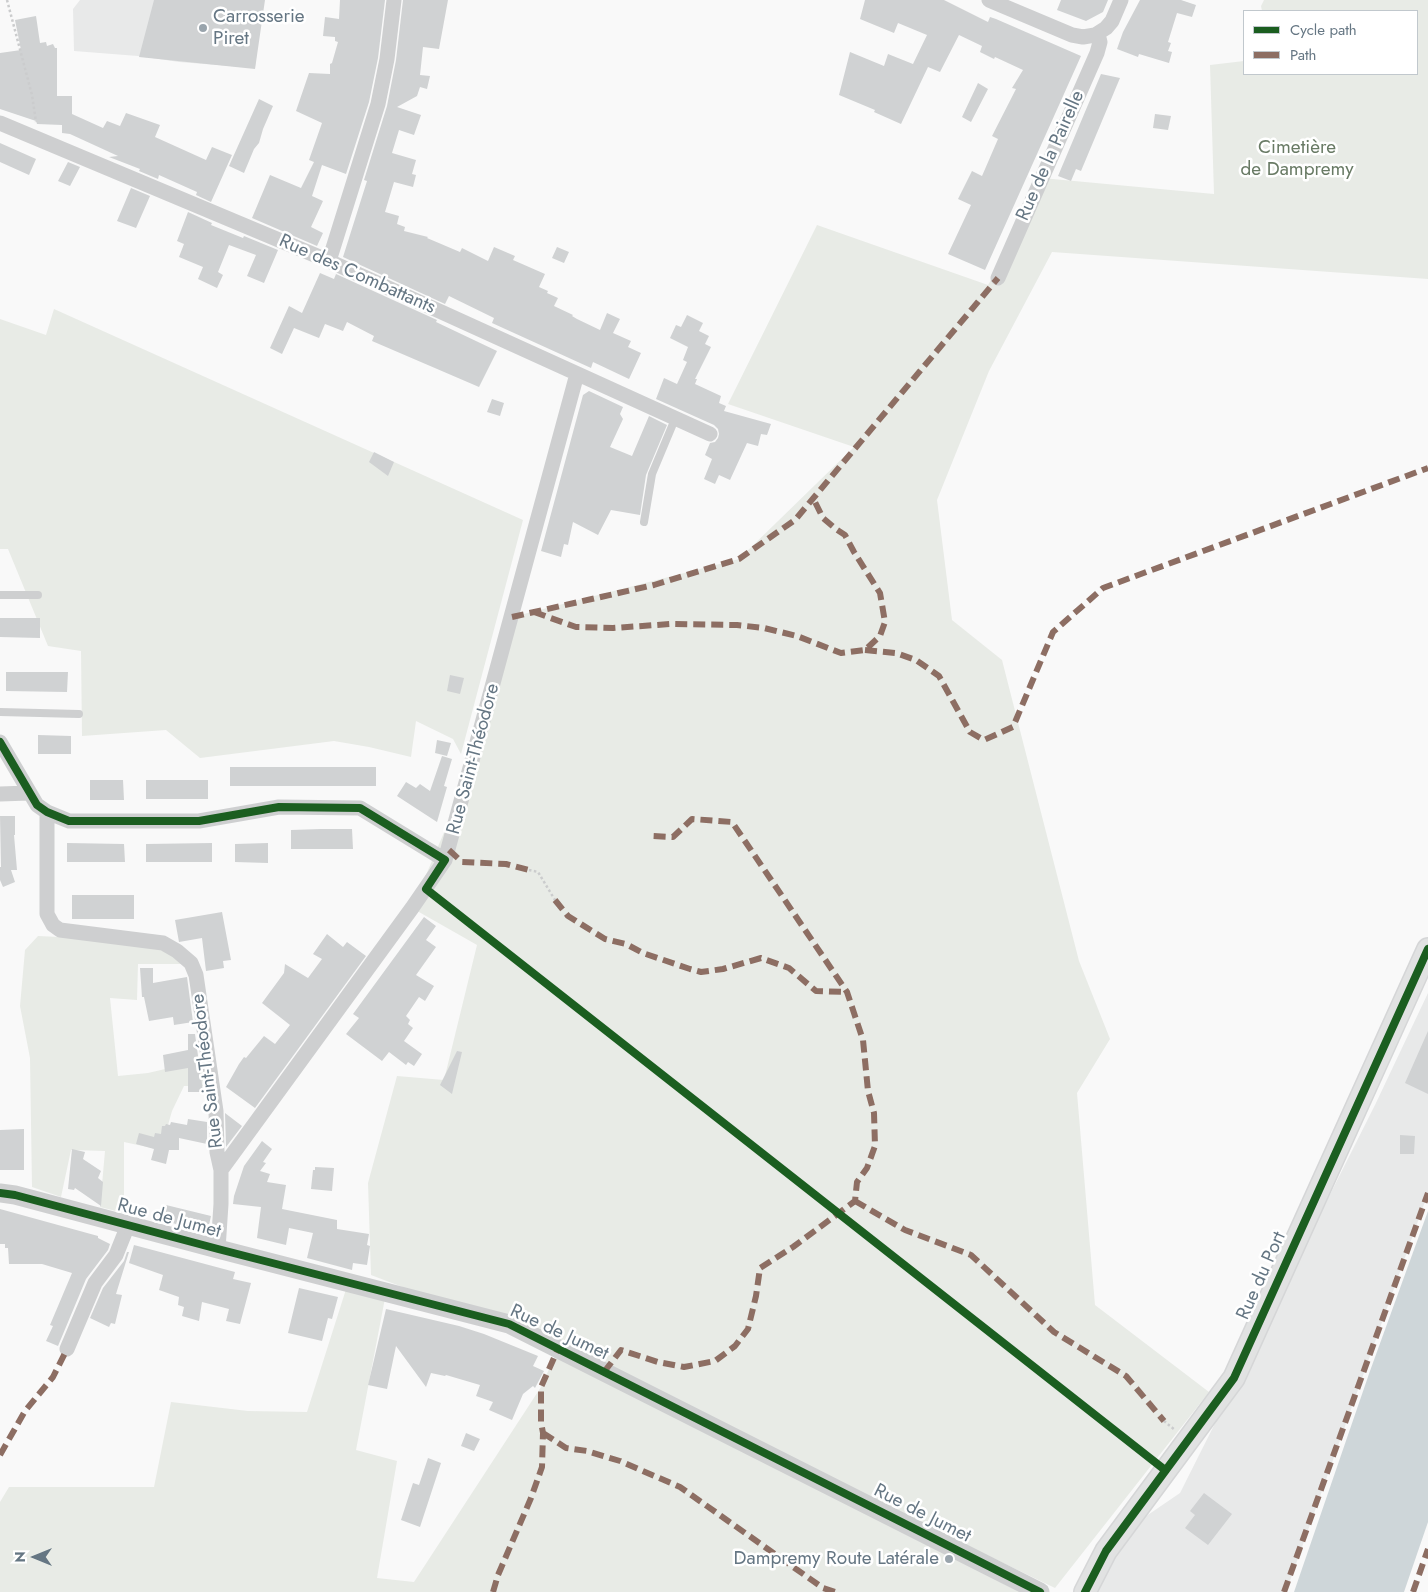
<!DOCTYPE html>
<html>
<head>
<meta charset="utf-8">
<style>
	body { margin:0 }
	#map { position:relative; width:1428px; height:1592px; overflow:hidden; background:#f9f9f9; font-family:Jost,sans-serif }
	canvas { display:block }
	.legend { position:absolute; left:1243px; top:10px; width:175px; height:65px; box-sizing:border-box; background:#fff; border:1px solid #c1c8cd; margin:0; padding:6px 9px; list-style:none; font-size:15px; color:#657683 }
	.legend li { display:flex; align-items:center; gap:10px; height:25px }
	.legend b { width:25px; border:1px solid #c1c8cd }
	.north { position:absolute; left:10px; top:1532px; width:50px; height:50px; -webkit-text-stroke:4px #fff; paint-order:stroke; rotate:270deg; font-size:14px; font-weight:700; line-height:20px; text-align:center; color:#657683 }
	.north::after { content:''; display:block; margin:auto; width:18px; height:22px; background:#657683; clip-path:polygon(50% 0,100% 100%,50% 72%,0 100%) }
</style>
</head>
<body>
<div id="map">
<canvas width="1428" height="1592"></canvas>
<ul class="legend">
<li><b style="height:6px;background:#1b5e20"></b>Cycle path</li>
<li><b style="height:6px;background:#8d6e63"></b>Path</li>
</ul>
<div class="north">N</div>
</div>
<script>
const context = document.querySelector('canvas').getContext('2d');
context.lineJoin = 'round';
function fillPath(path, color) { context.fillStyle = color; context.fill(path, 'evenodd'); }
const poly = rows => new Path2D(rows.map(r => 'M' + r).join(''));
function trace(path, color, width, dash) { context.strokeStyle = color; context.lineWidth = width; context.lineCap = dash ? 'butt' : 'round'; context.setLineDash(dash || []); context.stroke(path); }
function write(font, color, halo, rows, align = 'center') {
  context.font = font + ' Jost,sans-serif'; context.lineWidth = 5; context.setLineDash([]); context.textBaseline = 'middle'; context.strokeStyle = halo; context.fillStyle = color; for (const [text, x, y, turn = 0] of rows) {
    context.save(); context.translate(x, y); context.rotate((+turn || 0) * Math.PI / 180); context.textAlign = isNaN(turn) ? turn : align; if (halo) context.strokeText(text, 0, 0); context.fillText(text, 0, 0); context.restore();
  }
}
fillPath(poly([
	[80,0,263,0,255,68,179,62,138,56,74,51,73,9],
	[1428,993,1428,1193,1286,1592,1096,1592,1117,1536,1180,1493,1375,1105]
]), '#e8e9e9');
fillPath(poly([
	[1264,0,1428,0,1428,279,1052,252,989,371,937,500,952,620,1002,660,1079,961,1110,1039,1077,1093,1095,1305,1209,1392,1055,1588,579,1359,1019,1592,0,1592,0,1502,9,1487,154,1487,171,1402,248,1411,307,1412,348,1283,386,1293,356,1450,397,1461,377,1578,414,1582,541,1387,558,1349,531,1336,371,1275,368,1183,397,1076,444,1080,477,945,412,908,470,771,512,617,739,559,854,447,728,404,817,225,988,285,1014,241,1042,178,1214,194,1210,65,1244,61,1244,74,1417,74,1417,11,1262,11,1261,6],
	[54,309,523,520,461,754,453,739,416,721,411,757,369,747,334,741,200,758,166,730,82,736,81,651,48,646,8,549,0,549,0,319,46,335],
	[38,936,145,941,177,951,184,964,138,964,137,1000,110,998,118,1076,148,1073,208,1059,203,1086,184,1086,172,1111,161,1150,124,1142,124,1213,100,1207,105,1151,71,1150,61,1197,32,1187,30,1058,20,1006,25,950]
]), '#e8ebe6');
fillPath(poly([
	[1428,1211,1428,1522,1404,1592,1294,1592,1370,1371]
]), '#ced6d9');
fillPath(poly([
	[154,0,265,0,255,69,139,57],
	[340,0,385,0,378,58,369,102,346,174,322,165,312,196,323,201,311,227,323,233,317,246,252,218,270,175,301,188,314,162,309,160,322,123,296,111,309,73,330,74,330,64,332,63,338,42,335,41,335,37,323,36,325,17,339,19],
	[403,0,448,0,439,49,423,47,420,75,430,76,427,89,420,87,417,96,397,107,421,115,414,135,399,130,392,153,416,160,412,174,416,175,413,187,394,182,385,212,399,216,397,224,405,227,404,231,428,237,427,238,460,252,462,248,488,261,494,247,515,256,513,260,545,274,539,287,548,291,547,293,558,298,554,306,573,315,572,316,577,319,600,330,607,313,620,319,613,333,631,341,628,347,641,353,629,379,593,362,591,368,492,323,494,318,449,296,445,304,343,257,367,181,364,180,387,106,396,60],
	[865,0,944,0,988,22,990,17,996,19,1081,56,985,270,948,254,971,205,958,199,972,171,982,176,998,139,992,136,1016,89,1012,88,1023,70,995,57,994,59,980,52,982,46,959,35,940,72,928,67,901,124,874,112,875,110,839,95,850,52,884,66,888,54,913,64,927,35,898,23,894,33,860,19],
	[1061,0,1108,0,1103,12,1086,21,1057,10],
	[1140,0,1181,0,1196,5,1192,17,1177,13,1168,42,1171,43,1168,51,1172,52,1169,63,1139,54,1138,57,1117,49,1123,32],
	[36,16,40,43,46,42,47,46,53,44,55,48,57,48,57,96,72,96,72,114,103,128,107,121,120,126,126,113,160,125,155,137,206,160,212,147,232,155,211,202,196,195,197,192,159,175,158,179,139,171,140,169,109,157,118,156,70,134,62,133,62,125,37,124,36,121,0,109,0,53,21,50,15,20],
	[1101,74,1120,78,1081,171,1076,169,1071,181,1058,176],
	[978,83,988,89,971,122,962,117],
	[259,99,273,106,263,129,259,143,254,149,244,173,229,166],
	[1155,114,1171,116,1168,130,1153,128],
	[0,143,36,159,29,175,0,162],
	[68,162,80,167,70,186,58,181],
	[131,188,150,196,136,228,117,221],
	[188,212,212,223,211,225,243,238,244,236,278,250,264,283,247,276,256,255,229,245,218,272,223,275,217,288,198,279,203,267,179,257,184,244,177,241],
	[557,247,569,252,564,263,552,258],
	[320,273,334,279,336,274,437,320,436,322,497,351,479,387,372,341,374,336,347,322,343,331,325,324,319,338,294,328,282,354,270,348,289,306,302,313],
	[687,315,703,323,699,331,709,336,705,344,711,347,695,379,697,379,695,384,721,396,719,403,726,406,724,411,771,424,767,435,761,434,758,446,747,443,730,480,719,475,715,484,704,479,712,459,705,455,710,443,715,442,718,438,719,434,718,429,714,425,656,399,664,378,677,384,687,362,683,360,688,347,670,338,676,325,681,327],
	[589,391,623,407,620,414,623,419,610,447,632,456,649,416,667,425,646,475,640,515,611,510,598,535,573,522,568,545,564,544,561,557,541,551,583,395],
	[492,399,504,403,500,416,487,412],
	[374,452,394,462,388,476,369,462],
	[0,618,40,618,40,638,0,637],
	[6,672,68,672,67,692,6,691],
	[450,675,464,678,460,694,447,691],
	[38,735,71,736,71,754,38,754],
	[437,740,451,743,447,756,435,753],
	[442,756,452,759,444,786,447,787,437,822,397,796,406,782,416,788,420,784,430,791],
	[230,767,376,767,376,786,230,786],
	[90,780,123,780,124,800,90,800],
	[146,780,208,780,208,799,146,799],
	[0,816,15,816,15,835,14,835,17,870,11,870,15,882,3,887,0,880,0,867,1,867],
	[321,829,352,829,353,849,291,849,291,830],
	[67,843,124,844,125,862,67,862],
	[212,843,212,862,146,862,146,844],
	[268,843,268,863,235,862,235,844],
	[72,895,134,895,134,919,72,919],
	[222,912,231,960,223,961,224,968,206,971,202,938,179,942,175,920],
	[424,917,436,926,426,940,436,947,416,975,434,986,425,1001,419,997,406,1016,410,1020,408,1024,413,1028,404,1041,422,1054,414,1066,408,1062,406,1065,389,1052,382,1061,346,1034,359,1018,353,1014],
	[327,934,343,947,347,942,366,956,255,1108,226,1087,239,1064,244,1057,246,1058,264,1036,275,1044,290,1025,262,1003,284,973,285,964,308,978,322,959,313,954],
	[140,968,153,968,153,983,187,977,193,1022,174,1025,173,1017,149,1021,144,997,142,997],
	[1428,1031,1428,1094,1405,1083],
	[188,1034,195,1034,203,1092,188,1092,188,1068,165,1072,163,1055,188,1050],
	[457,1051,462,1052,452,1094,440,1085],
	[225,1113,242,1126,226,1147],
	[188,1119,207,1122,207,1144,179,1138,179,1150,169,1150,166,1164,151,1160,154,1149,136,1144,139,1133,154,1137,155,1133,161,1134,162,1126,165,1126,166,1124,170,1125,171,1122,187,1125],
	[24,1129,24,1170,0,1170,0,1130],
	[1400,1135,1415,1136,1414,1154,1400,1154],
	[262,1141,272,1149,263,1162,266,1163,260,1171,270,1174,267,1182,286,1185,282,1209,337,1220,337,1229,369,1234,367,1245,370,1246,367,1265,353,1263,352,1270,307,1258,313,1233,289,1228,286,1245,257,1238,261,1207,233,1204,234,1196,244,1166],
	[72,1149,85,1152,83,1159,101,1171,98,1178,103,1182,101,1206,75,1188,74,1190,68,1189],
	[315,1167,334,1168,332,1191,311,1189,313,1170,315,1170],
	[166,1205,211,1216,207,1234,176,1226,176,1224,162,1220],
	[0,1209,98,1236,98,1238,110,1244,108,1250,86,1279,58,1346,46,1341,53,1326,50,1325,72,1273,42,1264,9,1264,8,1248,5,1248,5,1244,0,1244],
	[134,1245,235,1272,233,1279,251,1283,240,1324,226,1321,229,1309,202,1302,199,1321,182,1316,184,1307,178,1305,179,1297,159,1290,163,1275,129,1263],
	[127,1252,129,1252,116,1294,122,1295,115,1324,111,1323,109,1327,90,1318,103,1288,124,1261],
	[299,1288,338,1297,332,1319,328,1318,322,1341,288,1333],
	[386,1309,459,1326,484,1334,538,1356,533,1366,544,1371,535,1388,533,1386,523,1394,512,1420,489,1410,493,1402,476,1396,480,1385,446,1375,445,1376,431,1373,426,1387,396,1346,387,1389,368,1385],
	[466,1433,480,1439,474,1451,461,1446],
	[428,1458,441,1463,420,1527,401,1520,413,1483,419,1485],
	[1204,1493,1232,1514,1208,1545,1185,1528,1195,1515,1190,1511]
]), '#d0d2d3');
const secondary = poly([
	[1085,1592,1106,1551,1234,1378,1428,949]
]);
trace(secondary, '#d5d6d7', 24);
trace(poly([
	[7,0,32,95,36,122],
	[529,870,538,872,555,900],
	[1164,1421,1175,1430]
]), '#cbcccd', 2.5, [2.5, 2.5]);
trace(poly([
	[644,522,652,474,675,419],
	[0,595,38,595],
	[0,712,79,714]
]), '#cecfd0', 8);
trace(poly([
	[989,0,1072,35,1083,37,1095,35,1106,28,1112,21,1121,0],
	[0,123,329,261,710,434],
	[329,261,378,104,387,59,394,0],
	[998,278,1097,53,1100,42,1098,34],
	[0,742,37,805,47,812,69,821,199,821,279,807,360,808,445,860],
	[0,794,29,793],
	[47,812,47,914,53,925,60,930,163,943,177,951,191,963,196,975,216,1111,217,1152,221,1170],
	[218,1249,221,1204,221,1170,412,908,445,860,577,374],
	[67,1349,95,1283,116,1255,128,1225]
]), '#cecfd0', 15);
trace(poly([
	[0,1193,15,1195,218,1249,509,1324,1040,1592]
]), '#cecfd0', 19);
trace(secondary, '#e1e2e2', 21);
trace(poly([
	[534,612,576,627,613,628,670,624,737,625,764,628,797,636,841,653,865,650,880,636,885,622,880,593,854,552,845,535,836,529,823,518,813,498],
	[512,617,654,585,739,559,795,520,998,278],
	[865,650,896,653,916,660,939,676,970,732,984,740,1013,727,1053,632,1103,588,1428,468],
	[449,850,462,862,506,864,529,870],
	[555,900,568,916,605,939,626,944,643,953,690,969,701,972,723,969,761,958,789,968,816,991,847,992],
	[855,1201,905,1230,971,1255,1054,1332,1126,1376,1164,1421],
	[604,1372,621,1350,658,1362,684,1367,715,1361,735,1346,748,1329,756,1296,760,1268,793,1247,855,1201,857,1182,867,1168,875,1146,874,1113,868,1091,863,1040,847,992,732,822,692,819,673,837,653,836],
	[543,1433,566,1448,587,1451,620,1461,680,1487,823,1588,835,1592],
	[0,1455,25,1411,53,1377,67,1349],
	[493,1592,498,1575,531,1498,542,1467,543,1433,541,1422,541,1387,558,1349],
	[1284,1592,1428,1193],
	[1413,1592,1428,1549]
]), '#8d6e63', 6, [12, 6]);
trace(poly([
	[0,742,37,805,47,812,69,821,199,821,279,807,360,808,445,860,426,889,1165,1470],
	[0,1193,15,1195,218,1249,509,1324,1040,1592],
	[1085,1592,1106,1551,1234,1378,1428,949]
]), '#1b5e20', 8);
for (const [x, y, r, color] of [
	[203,28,5,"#99a4ac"],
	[949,1559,5,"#99a4ac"]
]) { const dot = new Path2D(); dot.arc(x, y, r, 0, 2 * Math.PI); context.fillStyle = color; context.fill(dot); trace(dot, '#fff', 2); }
write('19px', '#657683', '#fff', [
	["Carrosserie",213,17],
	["Piret",213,39],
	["Dampremy Route Latérale",939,1559,"right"]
], 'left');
write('19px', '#687a64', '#fff', [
	["Cimetière",1297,148],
	["de Dampremy",1297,170]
]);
write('19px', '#657683', '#fff', [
	["Rue de la Pairelle",1051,156,-66],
	["Rue des Combattants",357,275,24],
	["Rue Saint-Théodore",474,759,-75],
	["Rue Saint-Théodore",208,1071,-97],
	["Rue de Jumet",169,1219,15],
	["Rue du Port",1262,1276,-66],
	["Rue de Jumet",559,1333,25],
	["Rue de Jumet",922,1514,27]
]);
</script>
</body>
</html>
